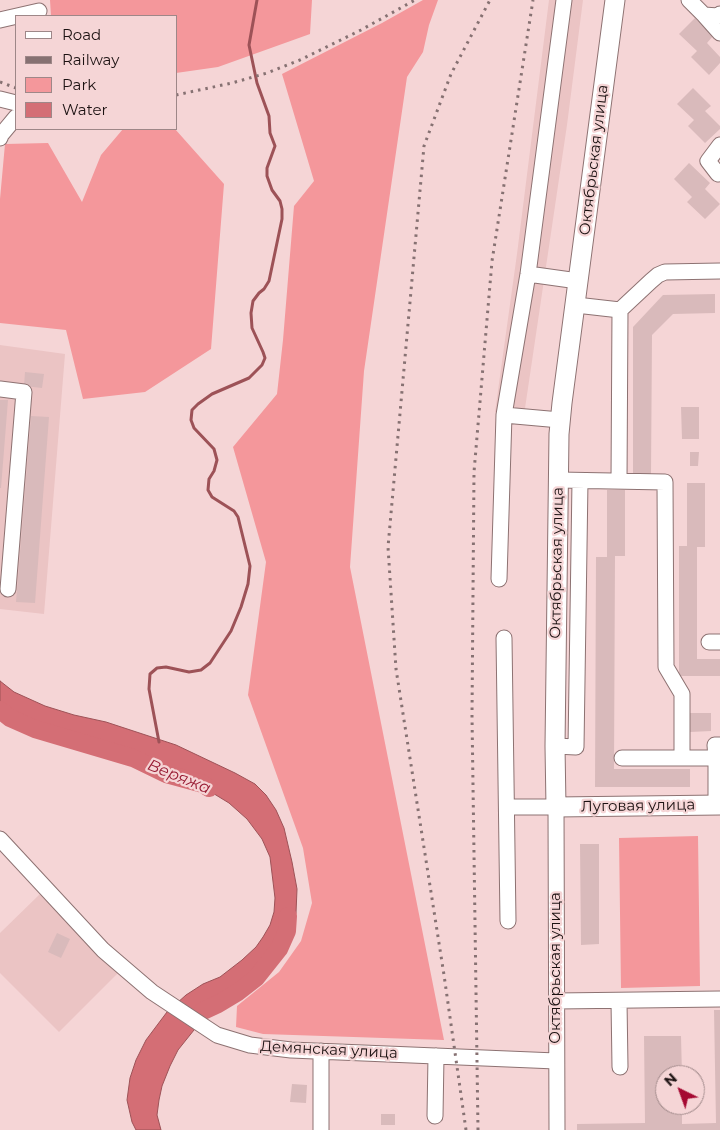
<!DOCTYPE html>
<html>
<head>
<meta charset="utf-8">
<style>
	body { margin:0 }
	#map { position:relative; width:720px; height:1130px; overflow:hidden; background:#f5d5d6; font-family:Montserrat,sans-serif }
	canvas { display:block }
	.legend { position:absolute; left:15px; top:15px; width:162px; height:115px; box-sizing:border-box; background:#f5d5d6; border:1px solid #9e8788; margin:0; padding:6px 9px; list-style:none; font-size:15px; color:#1c1212 }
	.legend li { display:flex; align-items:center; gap:10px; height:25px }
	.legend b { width:25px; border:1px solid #9e8788 }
	.north { position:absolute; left:655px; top:1065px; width:50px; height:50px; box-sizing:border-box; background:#f5d5d6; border:1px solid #9e8788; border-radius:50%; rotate:318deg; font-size:14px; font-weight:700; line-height:20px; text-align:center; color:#1c1212 }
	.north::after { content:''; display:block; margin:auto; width:18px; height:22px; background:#a50932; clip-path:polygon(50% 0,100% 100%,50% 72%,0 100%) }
</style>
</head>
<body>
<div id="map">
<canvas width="720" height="1130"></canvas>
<ul class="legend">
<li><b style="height:6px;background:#fff"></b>Road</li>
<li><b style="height:6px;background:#867172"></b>Railway</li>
<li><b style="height:14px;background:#f4979b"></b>Park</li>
<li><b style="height:14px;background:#d46e75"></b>Water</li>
</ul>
<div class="north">N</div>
</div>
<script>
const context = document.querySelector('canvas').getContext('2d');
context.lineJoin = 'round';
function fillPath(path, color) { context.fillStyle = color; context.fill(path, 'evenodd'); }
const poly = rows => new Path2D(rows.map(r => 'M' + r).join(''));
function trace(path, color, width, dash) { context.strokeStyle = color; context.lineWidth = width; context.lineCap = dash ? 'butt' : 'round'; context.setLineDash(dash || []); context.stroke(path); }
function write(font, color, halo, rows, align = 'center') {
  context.font = font + ' Montserrat,sans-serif'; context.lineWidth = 4.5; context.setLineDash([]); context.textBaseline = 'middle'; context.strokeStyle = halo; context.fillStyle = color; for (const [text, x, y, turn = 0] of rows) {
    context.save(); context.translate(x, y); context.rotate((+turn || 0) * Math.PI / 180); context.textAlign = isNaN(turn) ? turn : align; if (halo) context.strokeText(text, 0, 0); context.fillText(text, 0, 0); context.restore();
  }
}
fillPath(poly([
	[549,0,583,0,567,125,524,415,495,412,517,254],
	[0,345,65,354,44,614,0,609],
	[40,894,118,973,59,1032,0,973,0,933]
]), '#ebc4c4');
fillPath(poly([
	[50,0,312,0,310,34,218,67,176,73,176,16,51,16],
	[423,0,438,0,429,25,423,52,407,77,364,371,350,567,444,1040,263,1034,236,1027,237,1006,279,972,301,941,312,903,303,848,248,695,266,562,233,447,277,394,283,340,294,206,314,181,282,74,382,23],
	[123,129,175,129,224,184,211,349,145,392,83,399,66,330,0,323,0,199,5,144,48,143,82,202,101,155],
	[698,836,700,986,621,988,619,838]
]), '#f4979b');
const water = poly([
	[0,681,14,692,45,706,74,715,106,722,176,745,235,773,255,784,266,795,276,810,284,828,292,862,297,889,296,913,286,935,271,957,249,981,229,996,194,1030,178,1050,170,1066,162,1086,159,1100,157,1115,161,1130,136,1130,132,1122,127,1100,130,1078,136,1060,146,1040,167,1012,186,995,203,984,220,977,242,960,256,947,263,937,270,925,274,912,275,898,270,857,262,839,247,819,229,803,211,792,187,779,109,750,40,729,0,712,0,681]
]);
fillPath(water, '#d46e75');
trace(water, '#9d5257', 1);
trace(poly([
	[159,742,149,689,150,674,157,668,166,667,189,672,201,670,210,663,231,631,241,607,248,584,250,566,238,517,234,511,212,497,208,490,209,479,214,471,217,460,214,449,194,428,191,420,192,410,198,404,212,394,249,378,262,365,265,358,263,352,252,328,251,313,253,301,259,293,264,289,269,281,282,219,282,209,280,201,272,190,267,176,267,168,275,146,270,133,269,116,257,83,249,45,257,0]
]), '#9d5257', 3);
trace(poly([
	[0,710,10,718,35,729,133,758,166,774,203,784,209,788],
	[203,1011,218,1004,238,992,256,978,279,949,287,931,288,916]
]), '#d46e75', 18);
fillPath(poly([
	[695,18,713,36,707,43,720,57,720,63,709,75,691,57,697,51,679,34],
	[693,88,711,106,705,111,720,126,720,129,705,143,688,126,694,120,677,104],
	[689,163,710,183,705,189,720,204,705,219,687,202,692,197,674,179],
	[715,294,715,313,673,314,652,335,651,474,633,474,633,327,663,295],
	[25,372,44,374,42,388,24,386],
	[0,400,8,400,1,488,0,488],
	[681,407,699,407,699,439,682,439],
	[31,416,49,417,35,603,16,602],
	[690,452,699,452,698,466,690,466],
	[687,483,705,483,705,547,697,547,697,659,720,659,720,676,679,676,679,546,687,546],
	[607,490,625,490,625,556,615,556,614,769,690,769,690,787,595,787,596,557,607,557],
	[690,713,711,713,711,731,690,732],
	[580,844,599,844,599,944,581,945],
	[57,933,70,939,61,958,48,952],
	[714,1010,720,1010,720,1130,577,1130,577,1124,645,1123,644,1036,681,1036,682,1075,665,1075,665,1105,682,1105,682,1124,716,1123],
	[292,1084,307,1085,306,1103,290,1102],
	[381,1114,395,1114,395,1125,381,1125]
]), '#d9babb');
const minor = poly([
	[689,0,704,15,718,16,720,14],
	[704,15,720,33],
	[0,20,39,11],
	[0,99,16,103],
	[0,138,1,135,16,117],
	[718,174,708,161,720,145],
	[528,274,578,281],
	[576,305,620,310,651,281,658,275,665,272,720,271],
	[0,389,24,392,8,589],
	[504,415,528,274,564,0],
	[559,480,665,482,666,667,682,694,682,758],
	[619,481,620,310],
	[499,579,504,415,560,420],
	[504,638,508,921],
	[709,642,720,642],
	[555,746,576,747,580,481],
	[622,758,716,758,716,805],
	[716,758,715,745,720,745],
	[507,807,556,807,557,1130],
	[0,839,103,950,152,992,217,1035,250,1045,291,1050,556,1061],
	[556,1001,720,999],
	[619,1001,620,1067],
	[321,1051,321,1130],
	[435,1116,436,1056]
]);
const major = poly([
	[615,0,562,403,559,434,555,746,556,807,720,805]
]);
trace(minor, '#8d7272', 17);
trace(major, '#8d7272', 21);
trace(minor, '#fff', 15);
trace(major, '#fff', 19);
trace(poly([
	[0,82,16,88],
	[176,95,232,83,267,73,300,60,361,30,415,0],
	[466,1130,444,975,396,669,388,547,424,146,451,74,490,0],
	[478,1130,472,716,474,472,492,261,533,0]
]), '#867172', 3, [2.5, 5]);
write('15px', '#1c1212', '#f5d5d6', [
	["Октябрьская улица",594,160,-83],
	["Октябрьская улица",557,563,-89],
	["Луговая улица",638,806,-1],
	["Октябрьская улица",556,968,-90],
	["Демянская улица",329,1050,3]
]);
write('italic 16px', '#971a32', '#f5d5d6', [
	["Веряжа",179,777,22]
]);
</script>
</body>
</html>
